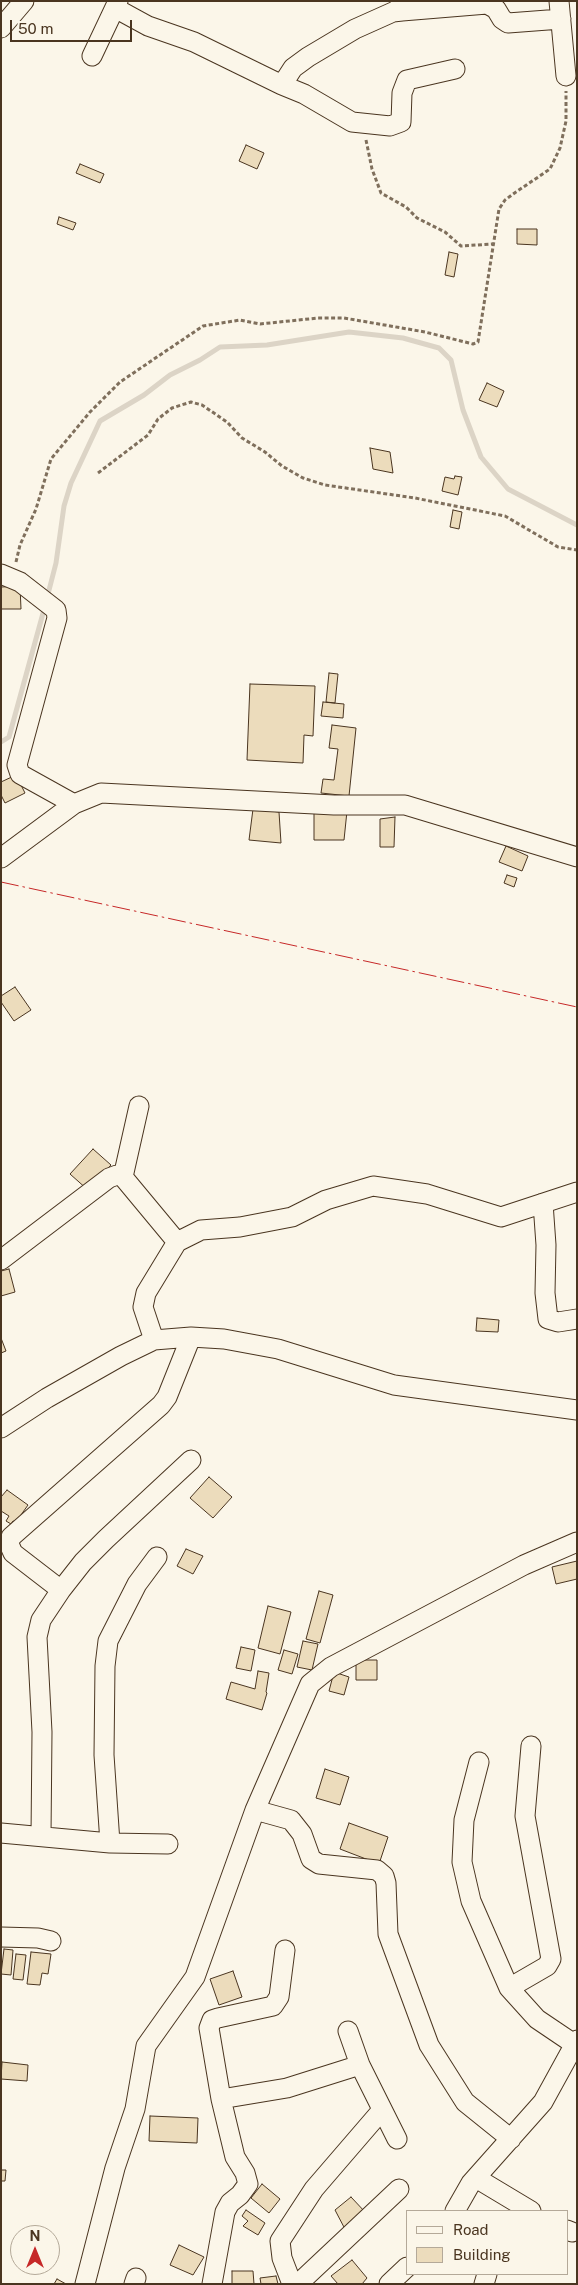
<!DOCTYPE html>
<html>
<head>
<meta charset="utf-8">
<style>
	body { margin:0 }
	#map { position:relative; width:578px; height:2285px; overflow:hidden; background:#fbf6e9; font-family:"Public Sans",sans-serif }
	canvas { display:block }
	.frame { position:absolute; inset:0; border:2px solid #4a3520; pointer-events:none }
	.legend { position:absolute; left:406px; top:2210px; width:162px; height:65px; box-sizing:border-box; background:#fbf6e9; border:1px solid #b4a999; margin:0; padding:6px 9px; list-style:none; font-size:15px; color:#4a3520 }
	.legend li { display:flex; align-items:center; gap:10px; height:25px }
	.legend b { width:25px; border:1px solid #b4a999 }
	.north { position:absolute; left:10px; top:2225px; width:50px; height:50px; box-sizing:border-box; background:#fbf6e9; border:1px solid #b4a999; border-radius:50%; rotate:0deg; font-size:14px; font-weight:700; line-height:20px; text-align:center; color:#4a3520 }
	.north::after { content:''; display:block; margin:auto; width:18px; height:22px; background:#c62828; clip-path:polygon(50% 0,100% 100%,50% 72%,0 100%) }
	.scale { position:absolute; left:10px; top:20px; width:122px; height:22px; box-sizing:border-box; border:2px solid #4a3520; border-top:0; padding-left:6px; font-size:15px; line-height:18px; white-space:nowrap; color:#4a3520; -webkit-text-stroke:4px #fbf6e9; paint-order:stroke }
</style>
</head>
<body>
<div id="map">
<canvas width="578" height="2285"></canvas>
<div class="frame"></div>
<ul class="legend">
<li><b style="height:6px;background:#fbf6e9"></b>Road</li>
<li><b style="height:14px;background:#ecdcbc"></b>Building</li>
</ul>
<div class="north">N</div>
<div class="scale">50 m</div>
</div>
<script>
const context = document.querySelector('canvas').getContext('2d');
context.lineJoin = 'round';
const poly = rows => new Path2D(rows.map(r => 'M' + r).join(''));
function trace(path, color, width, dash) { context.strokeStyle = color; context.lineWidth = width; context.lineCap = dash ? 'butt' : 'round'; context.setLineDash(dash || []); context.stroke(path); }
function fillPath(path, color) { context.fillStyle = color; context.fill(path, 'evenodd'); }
trace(poly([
	[47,598,56,563,64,506,71,483,100,421,144,395,170,375,200,360,220,347,267,345,349,332,403,338,439,348,451,360,463,410,481,457,508,489,577,525],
	[1,742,9,737,45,606]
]), '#dcd4c6', 5);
const building = poly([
	[246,145,264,153,257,169,239,161,246,145],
	[80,164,104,174,100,183,76,173,80,164],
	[59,217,76,223,73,230,57,224,59,217],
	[517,229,537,229,537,245,517,244,517,229],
	[449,252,458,254,454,277,445,275,449,252],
	[487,383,504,391,497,407,479,400,487,383],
	[370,448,390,452,393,473,373,469,370,448],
	[455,476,462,477,458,495,442,491,445,477,454,479,455,476],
	[453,510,462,512,459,529,450,527,453,510],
	[20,586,21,609,1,609,1,587,20,586],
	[329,673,338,674,335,703,326,702,329,673],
	[250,684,315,686,313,736,304,735,303,763,247,760,250,684],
	[323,702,344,704,343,718,321,716,323,702],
	[332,725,356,728,349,796,321,793,323,779,334,780,338,749,329,748,332,725],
	[16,775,25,793,5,803,1,795,1,782,16,775],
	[253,809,279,812,281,843,249,840,253,809],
	[314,811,347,811,344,840,314,840,314,811],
	[395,817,394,847,380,847,380,819,395,817],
	[506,846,528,856,522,871,499,862,506,846],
	[507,875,517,878,514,887,504,883,507,875],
	[15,987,31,1010,14,1021,1,1002,1,996,15,987],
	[93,1149,111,1165,88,1190,70,1174,93,1149],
	[9,1269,15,1292,1,1296,1,1271,9,1269],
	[477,1318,499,1320,498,1332,476,1331,477,1318],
	[1,1338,6,1351,1,1353,1,1338],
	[209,1477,232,1497,213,1518,190,1498,209,1477],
	[7,1490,28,1505,16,1522,13,1521,11,1524,6,1521,9,1516,1,1511,1,1497,7,1490],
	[186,1549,203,1556,193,1574,177,1566,186,1549],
	[577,1561,577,1579,556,1584,552,1567,577,1561],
	[319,1591,333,1595,320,1643,306,1639,319,1591],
	[268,1606,291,1612,280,1654,258,1648,268,1606],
	[303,1641,318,1644,312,1670,297,1667,303,1641],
	[241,1647,255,1650,251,1671,236,1668,241,1647],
	[284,1650,298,1654,292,1674,278,1670,284,1650],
	[356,1660,377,1660,377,1680,356,1680,356,1660],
	[258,1671,269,1673,266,1692,267,1693,262,1710,226,1699,231,1682,255,1689,258,1671],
	[334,1672,349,1677,344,1695,329,1691,334,1672],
	[325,1769,349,1777,340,1805,316,1798,325,1769],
	[349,1823,388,1837,379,1864,340,1849,349,1823],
	[4,1949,13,1950,11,1975,1,1974,4,1949],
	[31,1952,51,1954,48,1974,42,1973,40,1985,27,1984,31,1952],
	[16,1954,26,1955,23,1980,13,1979,16,1954],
	[233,1971,242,1997,219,2005,210,1979,233,1971],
	[2,2062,28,2065,27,2081,1,2079,2,2062],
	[150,2116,198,2118,197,2143,149,2141,150,2116],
	[1,2170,6,2170,5,2181,1,2181,1,2170],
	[262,2184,280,2199,269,2213,251,2198,262,2184],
	[351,2197,366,2213,346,2231,335,2210,351,2197],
	[246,2210,265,2223,258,2235,243,2226,248,2221,242,2216,246,2210],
	[179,2245,204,2257,193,2275,170,2265,179,2245],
	[352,2260,367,2278,362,2284,338,2284,331,2276,352,2260],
	[232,2271,253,2271,254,2284,232,2284,232,2271],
	[276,2276,278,2284,261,2284,260,2278,276,2276],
	[57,2279,66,2284,54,2284,57,2279]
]);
fillPath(building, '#ecdcbc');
trace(building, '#4a3520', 1);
const minor = poly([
	[559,1,566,76],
	[115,8,148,26,194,42,282,85,293,68,308,57,355,29,393,12,402,11,400,1],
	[402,11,487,4,496,9,502,19,508,23,561,19],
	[1,28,24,1],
	[92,56,118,1],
	[282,85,304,94,352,122,390,126,401,122,402,93,407,80,455,69],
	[1,574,20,582,56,610,57,618,17,765,20,774,74,804],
	[1,858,74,804,101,793,334,805,405,805,577,857],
	[123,1177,139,1106],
	[543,1203,546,1245,545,1293,548,1319,558,1322,577,1319],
	[1,1260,109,1178,117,1175,123,1177,177,1242],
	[154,1340,143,1307,146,1293,177,1242,201,1230,240,1227,292,1217,326,1200,373,1186,427,1194,501,1217,577,1192],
	[1,1428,47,1398,121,1356,154,1340,191,1337,224,1339,278,1349,394,1385,577,1410],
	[61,1590,83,1562,106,1539,191,1460],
	[479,1762,464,1820,462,1862,471,1901,509,1988,537,2019,574,2044],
	[255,1810,291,1820,302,1834,311,1859,319,1864,377,1870,384,1876,386,1883,388,1934,429,2045,465,2102,511,2139],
	[1,1833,110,1843,168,1844],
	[41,1836,42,1732,37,1637,41,1620,61,1590,13,1553,9,1544,11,1537,161,1405,167,1397,191,1337],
	[110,1843,104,1755,105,1666,108,1641,137,1584,157,1557],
	[1,1937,38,1938,51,1941],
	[509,1988,547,1966,551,1959,525,1816,531,1746],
	[348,2031,360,2065],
	[221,2099,287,2088,360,2065,397,2139],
	[476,2178,531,2211],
	[455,2211,471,2183,543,2102,577,2040],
	[567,2230,572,2232],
	[85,2284,115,2168,135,2109,146,2046,195,1977,255,1810,310,1684,331,1667,524,1565,577,1542],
	[134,2284,136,2278],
	[212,2284,225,2212,230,2203,240,2195,248,2184,245,2173,235,2157,221,2099,209,2028,212,2020,218,2018,273,2006,279,1997,285,1950],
	[292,2284,282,2258,280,2241,314,2189,382,2110],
	[298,2284,399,2189],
	[389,2284,407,2267],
	[484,2284,487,2274]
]);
trace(minor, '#4a3520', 21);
trace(poly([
	[366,140,372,169,381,193,406,207,417,218,445,232,461,246,492,244],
	[98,473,148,435,158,419,172,408,191,402,202,405,227,422,242,438,265,452,282,466,303,478,325,485,415,498,505,516,558,547,577,550],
	[16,562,20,545,36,509,51,459,90,412,120,382,203,326,240,320,260,324,318,318,344,318,425,332,473,344,478,342,499,209,505,200,516,192,550,169,560,148,566,121,566,91]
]), '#7f6f5c', 3, [4, 2.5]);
trace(minor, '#fbf6e9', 19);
trace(poly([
	[1,882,577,1007]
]), '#c62828', 1, [18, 4, 2.5, 4]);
</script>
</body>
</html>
